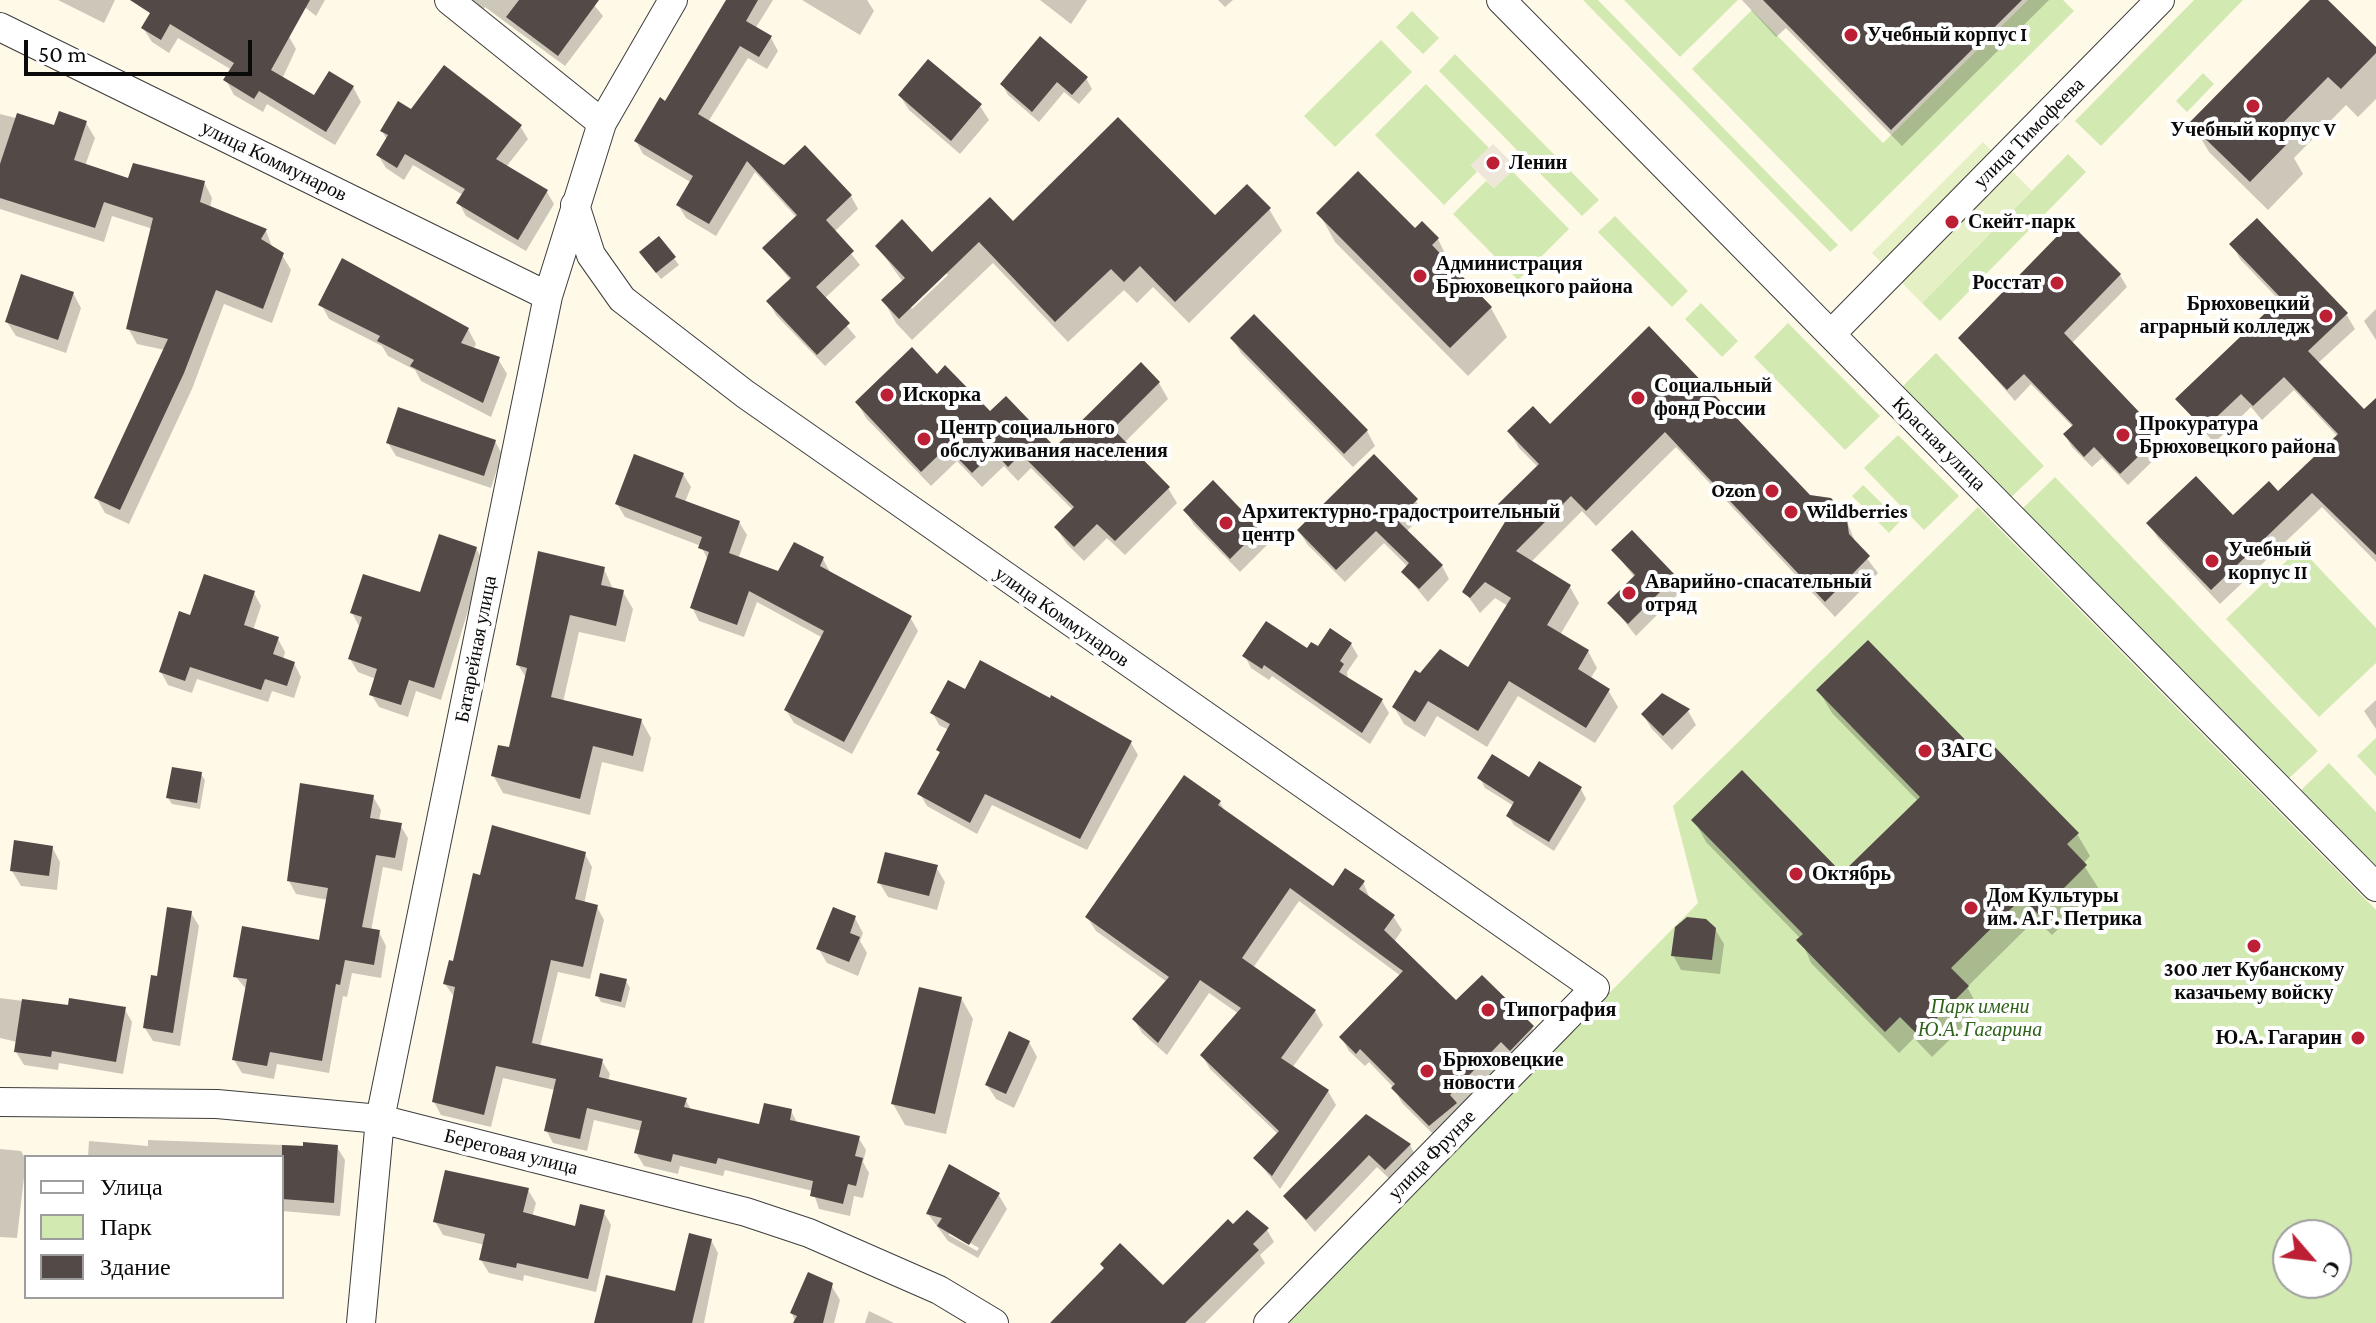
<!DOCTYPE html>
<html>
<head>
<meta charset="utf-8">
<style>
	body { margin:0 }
	#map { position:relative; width:2376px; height:1323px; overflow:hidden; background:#fff9e8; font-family:"Crimson Pro",serif }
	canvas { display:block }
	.legend { position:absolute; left:24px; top:1155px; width:260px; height:144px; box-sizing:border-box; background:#fff; border:2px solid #9d9d9d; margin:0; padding:10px 14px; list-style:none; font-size:24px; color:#0a0a0a }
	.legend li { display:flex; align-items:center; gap:16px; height:40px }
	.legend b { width:40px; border:2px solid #9d9d9d }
	.north { position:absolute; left:2272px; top:1219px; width:80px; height:80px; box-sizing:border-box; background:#fff; border:2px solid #9d9d9d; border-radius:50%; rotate:118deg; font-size:22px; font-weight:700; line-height:32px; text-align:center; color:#0a0a0a }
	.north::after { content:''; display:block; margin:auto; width:28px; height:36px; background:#bd2035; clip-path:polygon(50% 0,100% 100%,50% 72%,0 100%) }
	.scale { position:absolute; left:24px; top:40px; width:228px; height:36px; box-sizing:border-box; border:4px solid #0a0a0a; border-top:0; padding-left:10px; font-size:24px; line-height:28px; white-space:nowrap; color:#0a0a0a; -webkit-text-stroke:6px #fff; paint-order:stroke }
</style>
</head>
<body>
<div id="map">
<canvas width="2376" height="1323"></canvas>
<ul class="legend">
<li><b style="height:10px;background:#fff"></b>Улица</li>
<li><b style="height:22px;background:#d3e9b2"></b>Парк</li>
<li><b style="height:22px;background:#534a47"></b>Здание</li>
</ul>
<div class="north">С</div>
<div class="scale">50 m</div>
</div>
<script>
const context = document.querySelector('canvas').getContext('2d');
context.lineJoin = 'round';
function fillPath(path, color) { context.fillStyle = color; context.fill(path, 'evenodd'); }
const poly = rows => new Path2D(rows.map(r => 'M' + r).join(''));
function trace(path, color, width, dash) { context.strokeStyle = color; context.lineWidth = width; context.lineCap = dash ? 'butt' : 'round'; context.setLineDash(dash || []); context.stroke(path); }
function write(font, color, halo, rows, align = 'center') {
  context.font = font + ' "Crimson Pro",serif'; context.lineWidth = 8; context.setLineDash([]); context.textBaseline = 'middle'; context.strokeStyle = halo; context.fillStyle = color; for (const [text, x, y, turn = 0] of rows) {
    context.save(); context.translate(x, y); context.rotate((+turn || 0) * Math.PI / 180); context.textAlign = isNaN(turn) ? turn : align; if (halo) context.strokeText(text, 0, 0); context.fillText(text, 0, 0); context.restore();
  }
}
fillPath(poly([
	[1583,0,1598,0,1838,245,1830,252],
	[1624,0,1738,0,1680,57],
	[2028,0,2063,0,2074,11,1851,232,1692,69,1752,10,1883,143],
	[2194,0,2243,0,2101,146,2075,121],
	[1412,11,1439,38,1423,54,1396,27],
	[1381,40,1412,72,1335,147,1304,116],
	[1455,54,1599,200,1582,216,1439,71],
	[2203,73,2214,84,2187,112,2176,101],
	[1426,84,1489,148,1471,165,1477,172,1444,205,1375,135],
	[2068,154,2086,172,1940,321,1922,303],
	[1512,171,1569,229,1518,280,1453,214,1486,181,1494,188],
	[1615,216,1688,291,1672,307,1598,232],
	[1701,303,1738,341,1722,357,1685,319],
	[1788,323,1880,416,1845,450,1754,357],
	[1936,353,2044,466,2007,501,1898,391],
	[1898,435,1959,496,1924,530,1864,468],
	[2055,477,2318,751,2284,783,2018,513],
	[1863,485,1900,521,1889,533,1852,496],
	[1978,507,2376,910,2376,1323,1284,1323,1698,903,1673,806],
	[2288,1235,2336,1235,2336,1283,2288,1283],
	[2300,548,2376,628,2376,663,2319,717,2226,619],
	[2376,738,2376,776,2357,756],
	[2329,763,2376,812,2376,876,2296,795]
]), '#d3e9b2');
fillPath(poly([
	[1983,142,2032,191,1922,303,1872,253]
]), '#e5f0c4');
fillPath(poly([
	[1493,144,1516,167,1494,188,1471,165]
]), '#ede6d9');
fillPath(poly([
	[58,0,115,0,104,23],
	[160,0,231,0,288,35,296,49,282,79,315,98,353,87,361,102,335,145,267,104,263,112,234,95,226,80,232,70,178,38,169,53,152,42,143,28],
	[296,0,325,0,316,16],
	[470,0,590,0,603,16,565,66,485,7,483,10],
	[728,0,773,0,755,29,771,38,778,51,767,69,748,58,708,122,785,167,805,148,851,196,858,209,834,232,860,265,824,299,856,337,825,366,776,315,769,302,791,281,765,249,797,218,755,172,716,236,686,218,678,205,692,183,643,154,636,141,666,104],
	[802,0,867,0,874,11,860,35],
	[1040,0,1087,0,1071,24],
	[1218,0,1233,0,1225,7],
	[1742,0,2049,0,1902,146,1786,28,1776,37],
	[2313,0,2325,0,2376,50,2376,99,2358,117,2346,105,2294,158,2303,174,2268,210,2209,152,2192,123],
	[1086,78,1092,89,1079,104,1064,92,1039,122,1008,95,1002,84],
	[900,96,980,106,989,120,960,154,909,110],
	[411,112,520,126,528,139,506,167,547,192,554,204,526,251,466,216,459,203,463,195,413,165,404,180,386,168,378,155,387,140,382,131],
	[0,114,55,128,86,123,95,138,85,166,129,181,204,182,212,198,210,208,266,231,273,249,282,255,291,270,272,323,224,304,192,389,129,524,105,513,96,497,165,350,137,344,128,328,153,229,112,216,104,242,0,209],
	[1269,209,1282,231,1189,323,1153,287,1137,303,1124,290,1068,342,993,263,912,340,896,323,884,301,903,282,877,246,932,255,1013,224,1215,218],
	[945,272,948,275,912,309,910,306],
	[1319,213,1438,239,1453,270,1491,308,1507,337,1468,376,1335,242],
	[2070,226,2120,275,2127,287,2071,344,2160,436,2166,448,2128,485,2102,458,2092,467,2072,447,2065,435,2073,427,2031,384,2015,401,1960,338],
	[659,238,679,265,661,279,645,259],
	[2232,244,2346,314,2355,329,2317,364,2364,412,2376,400,2376,562,2322,507,2220,604,2158,538,2149,524,2233,518,2278,494,2338,437,2294,390,2262,420,2251,407,2214,443,2178,399,2280,301,2240,259],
	[73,293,81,308,66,353,16,336,7,322],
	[321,304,468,329,476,344,473,350,498,359,507,374,491,417,421,381,415,370,388,356,382,346,329,319],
	[2376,309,2376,340,2364,321],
	[1649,328,1809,497,1844,514,1856,544,1878,573,1835,617,1676,447,1596,526,1582,511,1530,563,1570,587,1579,603,1560,635,1588,651,1597,668,1590,679,1608,690,1618,707,1595,743,1518,696,1487,747,1437,716,1425,737,1404,724,1394,707,1420,676,1469,670,1508,606,1495,598,1480,613,1465,592,1508,522,1499,506,1538,467,1519,448,1510,432,1550,427],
	[1232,338,1367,431,1375,446,1353,467,1241,353],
	[937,377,990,414,1055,450,1159,383,1168,399,1124,443,1168,488,1177,503,1125,555,1107,538,1084,561,1066,543,1056,527,1073,510,1031,468,1018,481,1004,466,982,487,957,461,931,486,866,418,857,402],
	[495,441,502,454,491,488,396,456,388,443],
	[683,474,691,487,685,502,739,522,747,535,738,559,779,574,823,559,830,572,910,617,918,631,852,754,794,723,786,710,823,638,757,602,744,637,699,621,692,607,708,560,701,546,625,517,617,504],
	[1416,501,1424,514,1406,532,1442,566,1449,579,1428,602,1403,572,1408,567,1384,543,1345,582,1307,544,1299,531],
	[1185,510,1259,530,1267,545,1240,572,1194,525],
	[476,548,483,561,441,700,416,691,408,717,379,707,371,694,376,679,358,672,350,659,359,626,352,613,421,595],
	[1614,551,1675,577,1682,590,1636,636,1610,603,1635,578],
	[604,569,613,589,623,592,633,609,625,642,579,632,563,702,641,720,651,738,643,772,602,762,590,815,503,793,493,775,510,750,527,679,518,665],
	[254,593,261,606,253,630,278,639,285,652,283,660,294,663,301,677,294,698,272,691,268,702,197,679,192,693,168,685,161,672,191,617],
	[1351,644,1358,656,1347,672,1348,680,1382,701,1389,713,1370,744,1272,676,1269,680,1251,668,1245,656],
	[1819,691,1978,756,2077,834,2090,856,2083,864,2099,889,2052,935,2036,919,1967,987,1980,1010,1932,1057,1914,1038,1899,1053,1811,963,1801,939,1706,842,1694,820,1842,876,1918,801,1832,713],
	[966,692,1131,743,1138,755,1087,850,992,805,977,834,927,806,920,794,941,755,938,750,949,730,939,725,932,712],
	[2376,700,2376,729,2364,711],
	[1688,711,1696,725,1672,750,1652,729,1643,715],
	[201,774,205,780,200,809,172,804,168,798],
	[1185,778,1220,803,1226,813,1333,888,1363,882,1370,899,1393,916,1402,930,1394,942,1456,1003,1532,1028,1540,1042,1438,1139,1402,1103,1394,1088,1369,1062,1365,1066,1349,1051,1341,1037,1401,976,1299,901,1253,968,1315,1011,1323,1025,1292,1068,1328,1091,1336,1105,1280,1189,1256,1159,1279,1135,1210,1069,1202,1055,1239,1014,1209,993,1167,1055,1142,1033,1134,1019,1167,982,1096,931,1087,917],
	[1480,778,1530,780,1581,789,1586,799,1554,851,1514,825,1508,816,1514,806,1485,788],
	[373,797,381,810,379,821,400,825,408,838,402,871,383,867,371,931,379,932,386,946,381,978,352,973,347,997,343,996,329,1073,277,1064,274,1079,242,1073,234,1060,247,990,235,976,321,943,328,900,296,894,289,881],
	[52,847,60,862,57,890,21,886,12,871],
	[585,854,592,867,584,904,597,907,604,920,590,979,558,972,540,1047,602,1061,610,1074,608,1081,685,1099,692,1111,761,1127,791,1111,798,1124,858,1137,866,1150,863,1162,869,1173,863,1198,854,1196,850,1216,819,1209,813,1191,725,1170,723,1176,680,1166,678,1174,644,1166,636,1153,642,1131,594,1120,587,1151,553,1143,546,1130,555,1090,503,1078,491,1127,441,1115,434,1102,455,998,445,984,482,877],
	[936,867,945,882,937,910,888,897,879,882],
	[191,913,199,926,180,1046,153,1041,145,1028,159,978],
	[855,918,863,933,860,941,867,953,858,976,827,963,818,948],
	[1715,929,1724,944,1720,974,1681,970,1673,955],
	[626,981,630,988,625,1008,601,1002,597,995],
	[0,998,70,1007,124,1008,132,1022,123,1074,59,1063,58,1070,24,1065,16,1052,17,1042,0,1038],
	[961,998,973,1019,946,1134,905,1125,893,1104],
	[1029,1042,1037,1057,1014,1108,996,1099,987,1085],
	[1366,1116,1410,1145,1417,1158,1393,1182,1377,1167,1315,1232,1285,1197],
	[148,1140,337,1147,345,1160,340,1216,282,1211,282,1157,88,1157,89,1141,148,1146],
	[0,1149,21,1151,26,1160,17,1238,0,1237],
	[528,1190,536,1203,532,1217,576,1228,603,1211,611,1225,596,1292,524,1275,523,1281,489,1273,481,1260,485,1245,443,1235,435,1221],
	[998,1194,1007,1209,978,1258,948,1241,928,1214],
	[949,1231,979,1248,977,1251,949,1235],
	[1233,1227,1267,1230,1274,1242,1260,1255,1265,1263,1205,1323,1073,1323,1163,1288],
	[711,1240,718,1253,704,1323,599,1323,676,1293],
	[831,1285,840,1300,834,1323,795,1323,792,1313],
	[869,1311,894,1323,865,1323]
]), '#0003');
fillPath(poly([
	[130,0,310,0,271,70,314,95,329,71,354,86,326,132,259,91,254,99,223,80,234,63,170,24,161,40,141,28,150,13],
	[519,0,599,0,558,56,506,17],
	[726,0,758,0,746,21,772,36,759,57,740,46,698,114,784,165,805,145,852,195,826,220,854,251,816,287,850,323,817,355,766,301,791,278,762,248,797,215,747,161,709,224,676,205,693,176,634,141,660,97,665,101],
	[1763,0,2022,0,1891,130],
	[2310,0,2328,0,2376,47,2376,53,2341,89,2328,77,2275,131,2288,143,2250,182,2189,123],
	[1040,36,1088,77,1072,95,1057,82,1032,112,1000,84],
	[928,59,982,104,951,141,898,95],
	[444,65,522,125,496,159,548,190,518,240,456,203,465,189,405,154,397,168,376,155,388,135,380,131,398,101,411,109],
	[59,111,87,121,74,160,128,178,133,163,205,181,200,202,267,229,261,239,284,253,263,309,216,290,184,373,120,510,94,498,168,339,126,329,153,218,104,202,95,228,0,198,0,164,17,113,54,125],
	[1118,117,1215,215,1247,184,1271,208,1175,302,1140,266,1124,282,1111,269,1055,322,979,242,899,319,881,300,905,278,875,246,902,219,932,252,990,197,1013,221],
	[1358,171,1415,228,1422,221,1439,238,1432,245,1492,307,1450,348,1316,213],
	[2257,218,2348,313,2308,351,2364,409,2376,398,2376,555,2312,493,2211,590,2146,523,2196,476,2233,515,2269,481,2278,491,2338,434,2284,377,2253,406,2241,394,2204,429,2175,399,2281,298,2229,244],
	[2070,223,2121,274,2064,333,2161,435,2120,474,2094,447,2084,457,2063,434,2073,425,2024,374,2007,390,1958,338],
	[659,236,676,257,656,273,639,252],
	[342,258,469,328,461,343,500,357,483,403,410,366,414,360,377,341,380,336,318,305],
	[21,274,74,292,58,340,5,322],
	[1254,314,1368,430,1344,454,1230,338],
	[1649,326,1810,495,1831,498,1846,513,1849,534,1870,556,1825,602,1665,432,1586,511,1571,496,1516,551,1571,585,1547,625,1589,650,1578,669,1610,689,1586,728,1509,681,1478,731,1428,701,1415,722,1392,707,1415,670,1420,673,1440,649,1468,667,1511,598,1485,582,1470,598,1462,592,1508,517,1496,506,1539,464,1507,431,1533,406,1550,424],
	[912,347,937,374,945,365,990,411,1006,396,1055,447,1141,362,1160,382,1113,429,1170,487,1115,541,1097,524,1074,547,1054,527,1074,507,1021,454,1008,467,994,452,972,473,947,447,921,472,855,402],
	[398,407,496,440,484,476,386,443],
	[634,454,684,473,675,497,740,521,729,553,778,571,794,542,824,557,820,566,912,616,844,742,784,710,824,631,749,591,737,625,690,608,709,552,698,548,702,537,615,504],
	[1374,454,1418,499,1397,520,1443,565,1419,589,1401,572,1409,563,1376,531,1336,570,1297,530],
	[1213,480,1260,529,1230,559,1183,510],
	[1632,530,1676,576,1628,624,1607,603,1635,575,1611,550],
	[439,534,477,547,434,688,409,680,401,705,369,695,377,669,348,659,362,617,350,613,363,574,420,592],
	[538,551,605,567,601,585,624,590,616,626,570,615,551,697,642,719,633,756,593,746,580,799,491,776,498,745,509,747,527,668,516,665],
	[204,574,255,591,244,625,279,637,273,654,295,662,287,686,265,679,261,690,190,667,185,681,159,672,179,611,190,615],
	[1266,621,1307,648,1311,642,1318,646,1330,628,1352,643,1340,661,1344,664,1339,672,1383,699,1362,733,1264,665,1262,669,1242,656],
	[1868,640,1978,753,1990,742,2034,787,2079,833,2067,844,2087,865,2038,914,2022,898,1951,968,1969,986,1919,1036,1900,1017,1885,1032,1796,940,1803,934,1691,820,1742,770,1842,873,1920,797,1816,690],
	[980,660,1050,698,1051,695,1132,741,1080,839,985,794,970,823,917,794,940,752,936,750,950,724,930,713,948,680,965,689],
	[1662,693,1690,709,1663,736,1641,714],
	[1492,754,1529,777,1539,761,1582,787,1549,842,1506,816,1514,802,1477,778],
	[172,767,202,772,197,803,166,798],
	[1184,775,1221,801,1218,805,1333,886,1345,868,1365,881,1359,889,1395,915,1384,930,1456,1000,1482,975,1534,1026,1510,1051,1501,1042,1450,1095,1457,1103,1429,1126,1391,1088,1395,1084,1360,1049,1356,1054,1339,1037,1403,971,1290,888,1242,958,1316,1010,1281,1058,1329,1090,1272,1176,1253,1158,1279,1131,1200,1055,1241,1008,1200,980,1158,1043,1132,1019,1169,977,1085,917],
	[300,783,374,795,370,818,402,823,395,858,376,855,362,927,380,930,374,965,345,960,340,985,336,984,322,1061,270,1052,267,1066,232,1060,247,979,233,977,242,926,319,940,328,888,287,881],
	[492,825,586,852,575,899,598,905,583,967,551,960,532,1043,603,1059,599,1077,687,1098,684,1107,759,1124,764,1103,792,1109,790,1120,860,1136,855,1156,863,1158,856,1186,848,1184,843,1204,810,1196,813,1181,718,1158,716,1164,673,1154,671,1162,634,1153,642,1121,587,1108,580,1139,544,1131,556,1079,496,1066,484,1115,432,1102,455,987,443,984,449,960,453,961,473,873,480,875],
	[14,840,53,846,49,876,10,871],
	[885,852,938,865,929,896,877,883],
	[167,907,192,911,173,1033,143,1028,151,975,157,976],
	[833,907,856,916,850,933,860,937,849,962,816,949],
	[1687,917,1706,919,1716,928,1712,960,1671,956,1675,927],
	[600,973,627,979,621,1002,595,996],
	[919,987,962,997,935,1114,891,1104],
	[69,998,126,1007,116,1062,52,1051,51,1057,14,1052,22,999,68,1005],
	[1009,1031,1030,1041,1006,1094,985,1085],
	[1366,1114,1411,1144,1385,1170,1369,1155,1306,1220,1283,1196],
	[303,1142,338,1145,334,1203,282,1199,282,1145,303,1146],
	[949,1164,1000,1193,969,1245,937,1226,942,1218,926,1214],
	[445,1170,529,1188,523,1212,575,1226,580,1204,605,1210,588,1279,517,1263,516,1268,479,1260,485,1234,433,1222],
	[1247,1210,1269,1228,1253,1244,1259,1250,1185,1323,1050,1323,1104,1268,1100,1264,1120,1243,1163,1285,1228,1219,1233,1224],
	[689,1233,712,1239,692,1323,594,1323,606,1275,675,1291],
	[808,1272,833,1283,823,1323,793,1323,797,1316,790,1313]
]), '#534a47');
const street = poly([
	[449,0,602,123],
	[1501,0,2376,887],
	[0,27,548,296],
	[575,205,591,255,622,299,745,394,1595,988,1268,1323],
	[1831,334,2160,0],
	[0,1102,217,1104,380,1119,746,1212,809,1233,939,1290,994,1323],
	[361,1323,380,1119,548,296,602,123,673,0]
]);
trace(street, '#3d3d3d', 30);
trace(street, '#fff', 28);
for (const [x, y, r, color] of [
	[1851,35,8,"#bd2035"],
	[2253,106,8,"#bd2035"],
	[1493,163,8,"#bd2035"],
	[1952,222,8,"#bd2035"],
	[1420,276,8,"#bd2035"],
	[2057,283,8,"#bd2035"],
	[2326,316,8,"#bd2035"],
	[887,395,8,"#bd2035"],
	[1638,398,8,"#bd2035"],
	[2123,435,8,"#bd2035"],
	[924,439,8,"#bd2035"],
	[1772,491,8,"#bd2035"],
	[1791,512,8,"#bd2035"],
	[1226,523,8,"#bd2035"],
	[2212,561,8,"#bd2035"],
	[1629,593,8,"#bd2035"],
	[1925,751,8,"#bd2035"],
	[1796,874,8,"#bd2035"],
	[1971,908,8,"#bd2035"],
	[2254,946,8,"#bd2035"],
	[1488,1010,8,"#bd2035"],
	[2358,1038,8,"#bd2035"],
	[1427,1071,8,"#bd2035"]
]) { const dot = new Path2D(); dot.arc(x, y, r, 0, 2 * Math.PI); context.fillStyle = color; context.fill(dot); trace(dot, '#fff', 3); }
write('bold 20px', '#0a0a0a', '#fff', [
	["Учебный корпус I",1867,35],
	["Учебный корпус V",2253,130,"center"],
	["Ленин",1509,163],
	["Скейт-парк",1968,222],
	["Администрация",1436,264],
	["Брюховецкого района",1436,287],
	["Росстат",2041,283,"right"],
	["Брюховецкий",2310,304,"right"],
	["аграрный колледж",2310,327,"right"],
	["Социальный",1654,386],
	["фонд России",1654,409],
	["Искорка",903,395],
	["Прокуратура",2139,424],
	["Брюховецкого района",2139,447],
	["Центр социального",940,428],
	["обслуживания населения",940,451],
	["Ozon",1756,491,"right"],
	["Архитектурно-градостроительный",1242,512],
	["центр",1242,535],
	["Wildberries",1807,512],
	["Учебный",2228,550],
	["корпус II",2228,573],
	["Аварийно-спасательный",1645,582],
	["отряд",1645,605],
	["ЗАГС",1941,751],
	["Октябрь",1812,874],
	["Дом Культуры",1987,896],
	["им. А.Г. Петрика",1987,919],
	["300 лет Кубанскому",2254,970,"center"],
	["казачьему войску",2254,993,"center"],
	["Типография",1504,1010],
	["Ю.А. Гагарин",2342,1038,"right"],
	["Брюховецкие",1443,1060],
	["новости",1443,1083]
], 'left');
write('20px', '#0a0a0a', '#fff', [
	["улица Тимофеева",2029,133,-45],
	["улица Коммунаров",274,161,26],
	["Красная улица",1939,444,45],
	["улица Коммунаров",1062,617,35],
	["Батарейная улица",476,649,-79],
	["Береговая улица",511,1152,14],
	["улица Фрунзе",1432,1155,-46]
]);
write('italic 20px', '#2f631a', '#fff', [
	["Парк имени",1980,1007],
	["Ю.А. Гагарина",1980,1030]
]);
</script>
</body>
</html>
